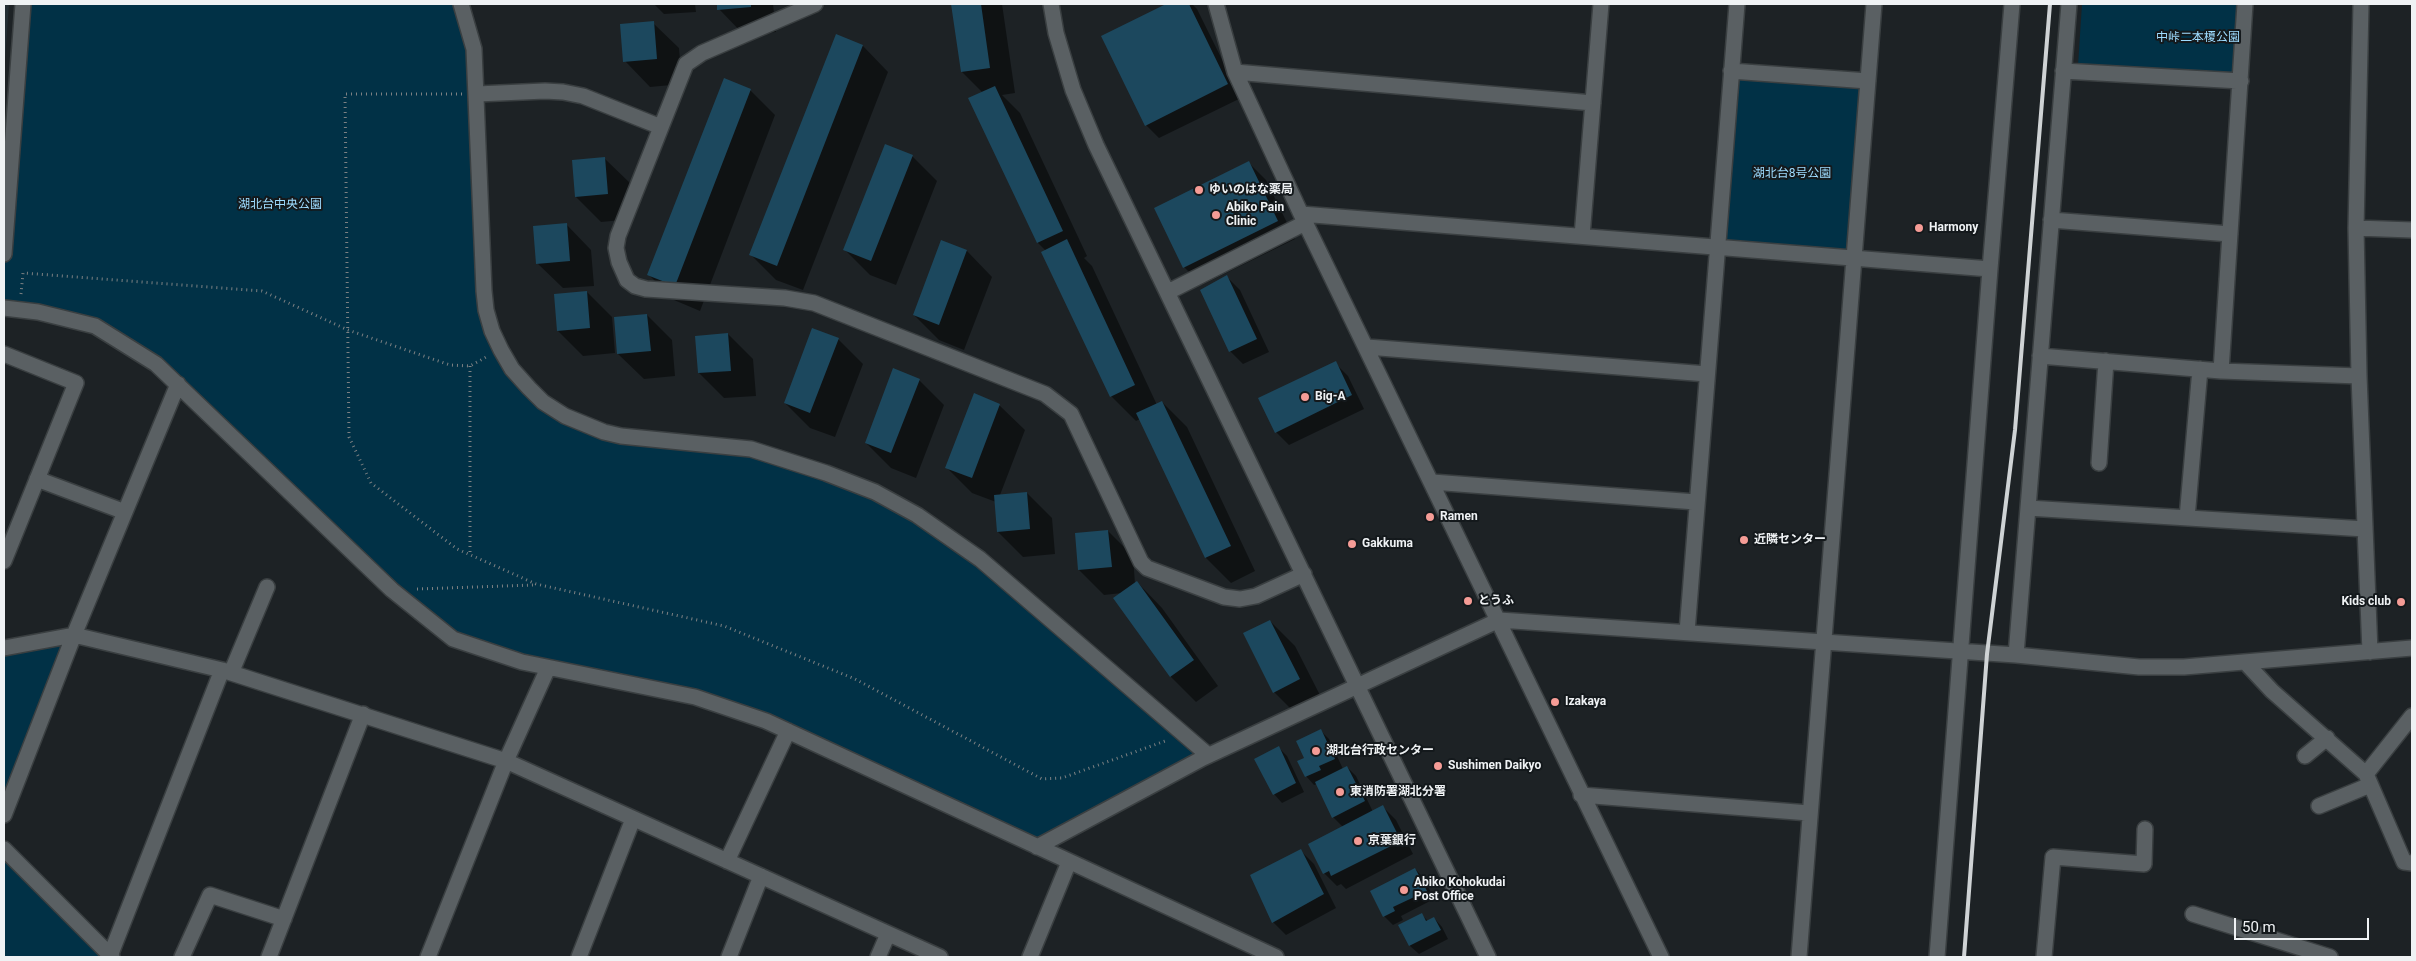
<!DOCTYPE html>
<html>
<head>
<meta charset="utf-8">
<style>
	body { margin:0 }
	#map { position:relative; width:2416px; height:961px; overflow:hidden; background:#1d2225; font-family:Roboto,sans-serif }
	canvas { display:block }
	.frame { position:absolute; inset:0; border:5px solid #eff2f4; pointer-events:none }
	.scale { position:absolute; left:2234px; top:918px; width:135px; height:22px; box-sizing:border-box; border:2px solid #eff2f4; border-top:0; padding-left:6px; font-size:15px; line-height:18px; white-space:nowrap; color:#eff2f4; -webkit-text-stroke:4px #14191c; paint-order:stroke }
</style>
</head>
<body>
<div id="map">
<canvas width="2416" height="961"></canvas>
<div class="frame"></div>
<div class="scale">50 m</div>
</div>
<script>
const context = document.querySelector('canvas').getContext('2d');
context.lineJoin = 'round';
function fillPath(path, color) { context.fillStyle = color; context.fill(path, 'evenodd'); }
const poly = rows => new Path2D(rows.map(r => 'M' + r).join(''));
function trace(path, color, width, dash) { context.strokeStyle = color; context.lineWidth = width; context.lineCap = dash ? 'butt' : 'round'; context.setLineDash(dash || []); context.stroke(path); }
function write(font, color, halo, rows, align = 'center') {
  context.font = font + ' Roboto,"Noto Sans JP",sans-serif'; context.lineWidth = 4; context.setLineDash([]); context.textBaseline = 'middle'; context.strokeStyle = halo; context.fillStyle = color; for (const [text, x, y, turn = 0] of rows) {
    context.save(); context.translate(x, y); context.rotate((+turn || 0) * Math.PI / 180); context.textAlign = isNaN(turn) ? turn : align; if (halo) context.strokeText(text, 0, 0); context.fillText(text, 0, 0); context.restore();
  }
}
fillPath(poly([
	[4,4,9,4,4,74]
]), '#232e34');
fillPath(poly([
	[23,4,461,4,466,17,486,310,529,388,586,425,751,449,917,515,1208,755,1037,847,766,721,453,639,120,341,4,308,4,254],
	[2082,4,2237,4,2233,75,2078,66],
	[1731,71,1868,81,1854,258,1718,246],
	[74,635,4,815,4,648],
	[4,849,112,957,4,957]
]), '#013146');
fillPath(poly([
	[654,4,695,4,696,12,664,14],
	[718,4,773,4,776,32,744,35,719,9],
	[953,4,1002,4,1015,93,1002,95,1020,113,1087,256,1084,258,1092,266,1157,405,1162,402,1187,427,1255,571,1231,583,1206,558,1140,419,1136,421,1111,396,1046,251,1038,243,970,99,983,93,962,72],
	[1168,4,1192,4,1197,9,1241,98,1159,138,1146,125,1102,37],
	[653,23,679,48,682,84,650,87,625,61],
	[836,36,863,46,888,72,803,290,776,280,751,255],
	[750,90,775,115,700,311,674,300,649,275],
	[912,156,937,181,896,285,870,275,844,249],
	[604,158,630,183,633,219,601,222,576,197],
	[1249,163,1266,180,1295,239,1202,285,1184,267],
	[566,224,591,250,594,286,563,288,537,263],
	[942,242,967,251,992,277,964,350,939,340,914,315],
	[1227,277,1240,290,1269,352,1243,364,1230,351],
	[587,292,612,317,615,353,583,356,558,331],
	[647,315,672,340,675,376,644,379,618,354],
	[728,334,753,359,756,396,724,398,699,373],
	[838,339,863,364,835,437,810,428,785,403],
	[1335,363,1348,376,1364,409,1289,445,1276,432],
	[919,380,944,405,916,478,891,468,866,443],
	[999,405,1025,430,1000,495,1027,493,1052,518,1055,554,1023,557,998,532,996,502,972,493,947,468],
	[1108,531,1133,556,1135,584,1137,582,1162,608,1218,686,1196,702,1171,677,1115,599,1122,593,1104,595,1079,570],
	[1270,621,1295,646,1325,705,1300,718,1274,692,1245,634],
	[1320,730,1329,739,1343,769,1347,767,1356,776,1373,812,1383,807,1396,820,1413,854,1346,889,1341,884,1337,886,1324,873,1343,827,1333,817,1317,784,1314,785,1306,776,1306,759],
	[1278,747,1287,756,1304,792,1282,803,1274,794],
	[1301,851,1314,864,1336,908,1286,935,1273,922],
	[1415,869,1424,878,1434,899,1401,916,1403,920,1393,925,1384,916],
	[1422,915,1428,921,1434,918,1442,927,1448,939,1419,954,1410,946,1400,926]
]), '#0007');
fillPath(poly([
	[717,4,751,4,751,7,717,10],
	[951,4,981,4,990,68,961,72],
	[1166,4,1189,4,1228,84,1145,126,1101,36],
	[654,21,657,59,623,62,620,24],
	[836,34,863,45,777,266,749,255],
	[724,78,751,89,675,286,647,275],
	[995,86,1063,231,1037,243,968,98],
	[885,144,913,155,871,261,843,250],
	[605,157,608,194,575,197,572,160],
	[1249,161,1278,221,1183,268,1154,208],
	[567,223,570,261,536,264,533,226],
	[1067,239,1135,385,1110,397,1041,252],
	[941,240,967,250,939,325,913,315],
	[1227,275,1257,339,1229,352,1200,290],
	[587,291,590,328,557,331,554,294],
	[647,314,651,351,617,354,614,317],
	[812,328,839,338,810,413,784,403],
	[728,333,731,371,698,373,695,336],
	[1336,361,1352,395,1275,433,1258,398],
	[893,368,920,379,891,453,865,443],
	[974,393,1000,404,972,478,945,468],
	[1162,401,1231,546,1205,558,1136,413],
	[1027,492,1030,529,997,532,994,495],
	[1108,530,1112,567,1078,570,1075,533],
	[1137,581,1194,660,1170,677,1113,598],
	[1270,620,1300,679,1273,693,1243,633],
	[1321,729,1335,759,1319,766,1321,770,1305,777,1297,761,1304,758,1296,741],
	[1279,746,1296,783,1273,795,1254,759],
	[1347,766,1365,801,1332,818,1315,782],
	[1383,805,1401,841,1331,876,1329,871,1323,874,1308,844],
	[1301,849,1324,894,1272,923,1250,875],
	[1415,868,1427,891,1393,907,1395,911,1383,917,1370,891],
	[1422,913,1426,921,1434,917,1441,930,1409,946,1398,925]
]), '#1c485e');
const minor = poly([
	[461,4,474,49,484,291,486,310,492,331,501,350,512,369,529,388,543,402,565,416,604,432,621,436,751,449,826,473,875,492,917,515,980,559,1208,755],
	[815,4,702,53,686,64,618,236,616,248,619,262,627,280,635,286,646,289,785,298,814,303,1045,394,1071,414,1141,562,1147,568,1224,597,1240,599,1256,596,1304,574],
	[1051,4,1056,33,1073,90,1096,145,1488,957],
	[1216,4,1235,72,1301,214,1661,957],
	[2361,4,2356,228,2359,376,2370,652],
	[1731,71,1868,81],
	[2063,71,2241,81],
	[1235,72,1593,103],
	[477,94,545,91,563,92,583,96,661,127],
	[1301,214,1990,269,1937,957],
	[2051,220,2230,234],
	[2356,228,2412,230],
	[1582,236,1601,4],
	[4,254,23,4],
	[1990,269,2012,4],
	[1168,292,1305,223],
	[4,308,38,312,95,326,156,364,392,590,453,639,522,662,695,697,766,721,1276,957],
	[1367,347,1707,374],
	[4,354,76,383,4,561],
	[2040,356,2221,371,2359,376],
	[2221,371,2245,4],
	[2099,463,2106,361],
	[37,479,125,512],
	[1432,482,1696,502],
	[2028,508,2365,529],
	[2187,518,2200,369],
	[1687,632,1737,4],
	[4,648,74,635,222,670,506,761,940,957],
	[2016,655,2069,4],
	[2245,662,2272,691,2366,774,2404,862,2412,863],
	[231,673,267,587],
	[2305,756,2327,738],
	[2366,774,2412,716],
	[1581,795,1809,813],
	[2319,806,2370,785],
	[4,815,74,635,178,384],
	[1037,847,1203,758,1499,620,2016,655,2139,667,2184,667,2412,648],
	[4,849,112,957],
	[727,861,788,731],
	[2193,914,2330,957],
	[110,956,222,670],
	[182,957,210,895,284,919],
	[269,957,363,714],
	[428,957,506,761,548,668],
	[579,957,633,819],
	[729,957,761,876],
	[878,957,888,934],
	[1030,957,1069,862],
	[1799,957,1874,4],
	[2044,957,2053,857,2144,864,2145,829]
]);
trace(minor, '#3a3f41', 18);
trace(poly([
	[462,94,345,94,349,437,371,483,457,549,536,584,724,626,855,679,1042,779,1062,778,1168,740],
	[21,294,23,273,262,291,348,330,450,365,470,366,488,356],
	[470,366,470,555],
	[417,589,533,585]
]), '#7d8183', 3, [1, 4]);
trace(minor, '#5a6063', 15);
trace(poly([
	[1964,957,1987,654,2015,430,2050,4]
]), '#cfd3d5', 4);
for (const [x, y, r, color] of [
	[1199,190,5,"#f59c96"],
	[1216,215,5,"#f59c96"],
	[1919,228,5,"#f59c96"],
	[1305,397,5,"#f59c96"],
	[1430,517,5,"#f59c96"],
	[1744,540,5,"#f59c96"],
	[1352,544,5,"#f59c96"],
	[1468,601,5,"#f59c96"],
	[2401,602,5,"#f59c96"],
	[1555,702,5,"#f59c96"],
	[1316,751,5,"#f59c96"],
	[1438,766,5,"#f59c96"],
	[1340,792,5,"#f59c96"],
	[1358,841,5,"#f59c96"],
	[1404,890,5,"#f59c96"]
]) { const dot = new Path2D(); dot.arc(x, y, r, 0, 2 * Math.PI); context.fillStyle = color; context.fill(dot); trace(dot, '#14191c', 2); }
write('12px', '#9edcff', '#14191c', [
	["中峠二本榎公園",2198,38],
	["湖北台8号公園",1792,174],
	["湖北台中央公園",280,205]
]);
write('bold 12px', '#eff2f4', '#14191c', [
	["ゆいのはな薬局",1209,190],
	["Abiko Pain",1226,208],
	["Clinic",1226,222],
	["Harmony",1929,228],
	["Big-A",1315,397],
	["Ramen",1440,517],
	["近隣センター",1754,540],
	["Gakkuma",1362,544],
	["とうふ",1478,601],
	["Kids club",2391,602,"right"],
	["Izakaya",1565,702],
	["湖北台行政センター",1326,751],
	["Sushimen Daikyo",1448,766],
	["東消防署湖北分署",1350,792],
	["京葉銀行",1368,841],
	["Abiko Kohokudai",1414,883],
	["Post Office",1414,897]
], 'left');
</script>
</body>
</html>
